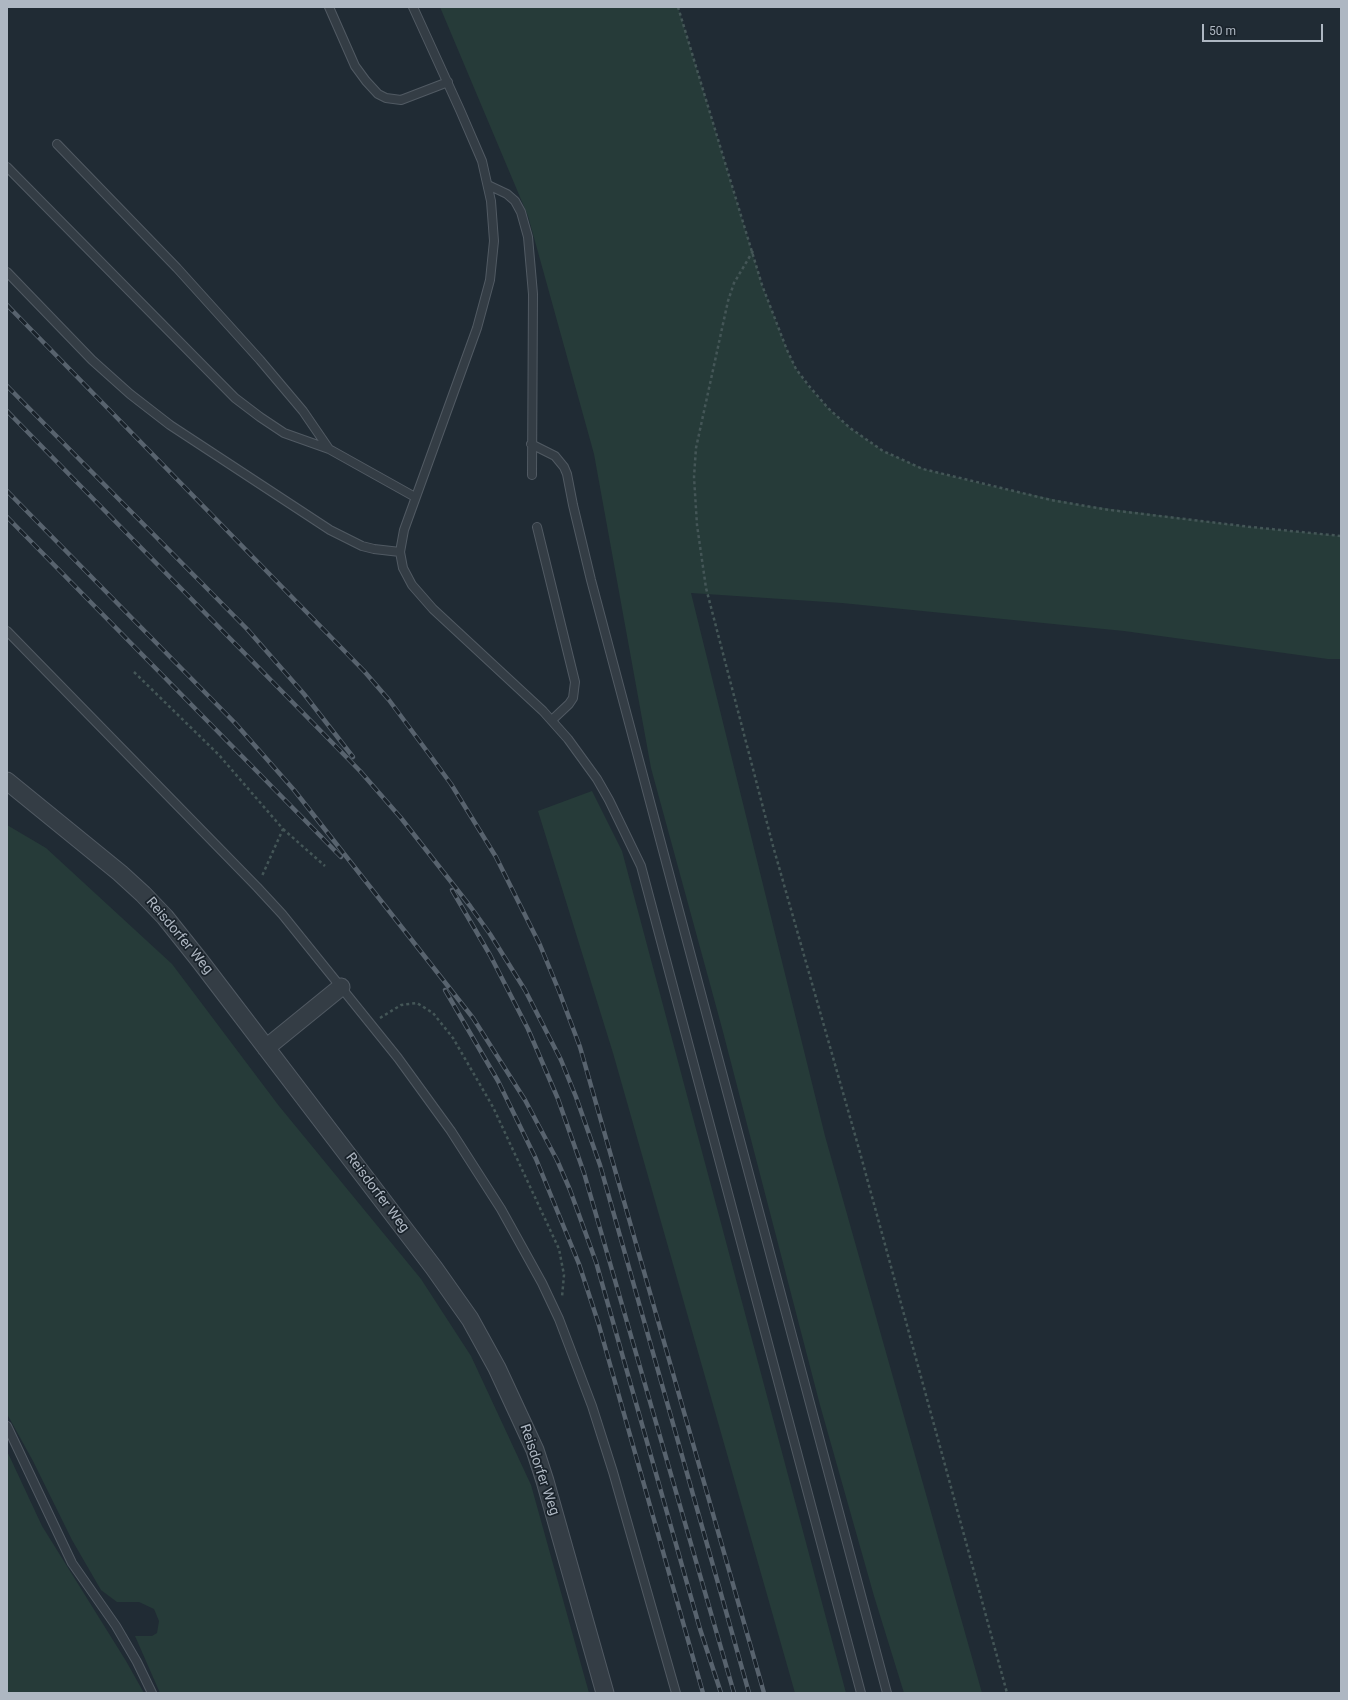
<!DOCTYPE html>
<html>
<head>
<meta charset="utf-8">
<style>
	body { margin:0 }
	#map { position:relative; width:1348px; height:1700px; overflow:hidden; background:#202b34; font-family:Roboto,sans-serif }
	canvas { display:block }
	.frame { position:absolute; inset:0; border:8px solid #aeb7c2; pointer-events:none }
	.scale { position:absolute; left:1202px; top:24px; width:121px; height:18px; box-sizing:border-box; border:2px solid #aeb7c2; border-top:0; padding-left:5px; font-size:12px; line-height:14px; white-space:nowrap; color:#aeb7c2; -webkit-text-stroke:3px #19222a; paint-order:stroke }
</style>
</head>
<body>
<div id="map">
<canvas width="1348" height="1700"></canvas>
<div class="frame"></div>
<div class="scale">50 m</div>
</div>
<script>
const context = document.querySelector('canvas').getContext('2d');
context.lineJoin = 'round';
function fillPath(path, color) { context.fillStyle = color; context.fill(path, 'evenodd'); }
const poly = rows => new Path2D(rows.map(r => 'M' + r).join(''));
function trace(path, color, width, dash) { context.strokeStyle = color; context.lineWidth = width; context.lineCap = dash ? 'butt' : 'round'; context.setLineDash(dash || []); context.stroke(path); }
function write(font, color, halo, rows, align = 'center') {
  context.font = font + ' Roboto,sans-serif'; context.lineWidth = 3.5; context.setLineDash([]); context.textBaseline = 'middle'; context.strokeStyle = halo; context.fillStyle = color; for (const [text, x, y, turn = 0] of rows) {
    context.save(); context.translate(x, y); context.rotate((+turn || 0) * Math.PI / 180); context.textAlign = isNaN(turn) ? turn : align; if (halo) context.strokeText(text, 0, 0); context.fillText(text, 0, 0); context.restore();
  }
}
fillPath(poly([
	[440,7,678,7,762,285,787,350,796,369,808,386,828,408,850,428,883,451,924,469,991,486,1081,505,1251,527,1341,536,1341,659,1328,659,1124,631,842,603,691,593,825,1136,982,1693,904,1693,874,1596,820,1405,722,1028,651,768,594,454,528,216],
	[592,791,622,851,846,1693,795,1693,613,1053,538,811],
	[7,825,46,848,172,964,279,1106,421,1279,471,1356,531,1485,589,1693,160,1693,135,1636,152,1636,157,1633,159,1621,154,1609,139,1602,117,1602,101,1590,72,1540,33,1461,7,1414],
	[7,1451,42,1526,126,1661,144,1693,7,1693]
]), '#263b39');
const lane = poly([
	[329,7,355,66,366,81,378,94,386,98,401,100,448,82],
	[413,7,460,110,482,161,491,201,494,241,490,280,477,328,404,530,400,552,403,568,412,585,433,609,543,711,568,739,597,779,609,800,641,866,861,1693],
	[57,144,177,268,260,360,303,411,329,449,415,497],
	[7,167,235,398,260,417,284,433,329,449],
	[488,185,507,194,515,201,521,212,528,237,533,294,532,475],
	[7,272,92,360,130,394,170,425,330,530,362,546,374,549,400,552],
	[531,444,555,456,564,467,567,474,573,505,591,580,887,1693],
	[537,527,575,682,573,698,569,704,552,720],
	[7,631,257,887,282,914,398,1058,451,1131,501,1209,542,1283,559,1319,592,1406,613,1472,676,1693],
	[7,1426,72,1563,116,1626,137,1662,152,1693]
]);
const street = poly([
	[7,781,120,873,143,894,165,917,200,961,434,1268,470,1319,497,1368,535,1450,545,1481,605,1693],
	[266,1048,341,987]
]);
trace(lane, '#515a63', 10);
trace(street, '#515a63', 19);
trace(poly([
	[678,7,762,285,787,350,796,369,809,386,828,408,850,428,883,451,923,469,1051,500,1110,510,1251,527,1341,536],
	[753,251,734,283,728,301,696,448,694,477,697,525,706,588,773,846,859,1149,1007,1693],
	[134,672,219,755,283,829,262,876],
	[283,829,325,866],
	[380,1018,401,1005,417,1003,433,1013,453,1038,493,1107,559,1249,564,1275,562,1297]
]), '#445657', 2.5, [3, 3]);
trace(lane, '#343d45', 8);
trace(street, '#343d45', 17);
const rail = poly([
	[7,305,364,671,389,700,432,758,451,784,496,857,540,945,559,991,580,1047,764,1693],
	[7,386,247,629,304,694,353,757],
	[7,411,360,771,401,818,470,906,490,934,525,990,561,1060,576,1097,600,1165,749,1693],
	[7,491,235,723,294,790,473,1018,525,1100,557,1160,570,1190,596,1262,700,1629,721,1693],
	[7,517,341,857],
	[452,890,490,955,528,1029,558,1099,584,1173,734,1693],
	[445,990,498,1081,536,1159,579,1264,598,1322,703,1693]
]);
trace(rail, '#58636e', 4.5);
trace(rail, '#19222a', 3, [9]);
write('14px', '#aeb7c2', '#19222a', [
	["Reisdorfer Weg",179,936,50],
	["Reisdorfer Weg",377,1193,53],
	["Reisdorfer Weg",539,1470,71]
]);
</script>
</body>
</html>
